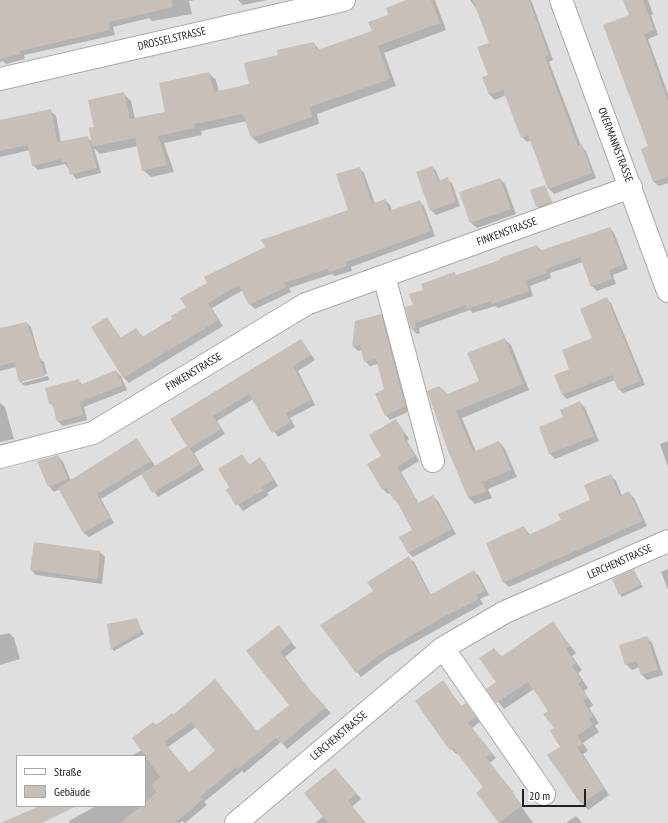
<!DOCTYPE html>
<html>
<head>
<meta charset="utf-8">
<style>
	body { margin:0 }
	#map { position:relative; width:668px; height:823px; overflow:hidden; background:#f2efe9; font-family:"PT Sans Narrow",sans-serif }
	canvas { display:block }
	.legend { position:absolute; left:16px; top:755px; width:130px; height:52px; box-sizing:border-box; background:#fff; border:1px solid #a7a7a7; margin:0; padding:5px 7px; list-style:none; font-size:12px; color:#222 }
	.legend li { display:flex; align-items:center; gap:8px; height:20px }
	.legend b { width:20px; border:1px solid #a7a7a7 }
	.scale { position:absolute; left:522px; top:789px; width:64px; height:18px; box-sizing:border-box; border:2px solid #222; border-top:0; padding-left:5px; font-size:12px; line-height:14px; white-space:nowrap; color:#222; -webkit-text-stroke:3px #fff; paint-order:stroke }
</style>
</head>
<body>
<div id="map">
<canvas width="668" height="823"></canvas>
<ul class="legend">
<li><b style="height:5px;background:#fff"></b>Straße</li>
<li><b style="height:11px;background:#c7bfb8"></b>Gebäude</li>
</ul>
<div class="scale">20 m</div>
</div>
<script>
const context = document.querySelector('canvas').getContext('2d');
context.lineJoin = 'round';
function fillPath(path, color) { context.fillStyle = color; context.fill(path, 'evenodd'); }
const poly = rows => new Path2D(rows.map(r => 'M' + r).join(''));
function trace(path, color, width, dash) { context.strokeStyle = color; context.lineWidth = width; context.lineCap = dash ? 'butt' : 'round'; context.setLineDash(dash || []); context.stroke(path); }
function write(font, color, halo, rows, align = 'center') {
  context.font = font + ' "PT Sans Narrow",sans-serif'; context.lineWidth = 3; context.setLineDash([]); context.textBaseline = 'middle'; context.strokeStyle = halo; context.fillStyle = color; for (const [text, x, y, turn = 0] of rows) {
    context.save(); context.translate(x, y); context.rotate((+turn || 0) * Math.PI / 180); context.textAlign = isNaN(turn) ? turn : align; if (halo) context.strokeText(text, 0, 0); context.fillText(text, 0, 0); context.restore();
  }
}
fillPath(poly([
	[0,0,668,0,668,823,0,823],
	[17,756,145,756,145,806,17,806]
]), '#e0dfdf');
fillPath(poly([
	[1,0,195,0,189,1,192,14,152,21,149,18,113,27,115,35,24,55,25,59,6,64,3,61,0,62],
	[238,0,267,0,243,5],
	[409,0,435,0,446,30,384,53,396,86,317,114,319,124,259,144,252,137,247,121,201,131,202,135,164,143,174,172,151,177,143,170,138,146,100,154,94,148,101,173,76,179,65,164,38,170,33,165,30,150,0,157,0,122,50,110,56,116,61,142,87,137,92,142,95,127,124,94,131,101,135,119,166,112,209,73,216,80,219,92,250,84,279,56,313,43,320,50,373,32],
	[470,0,531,0,553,60,549,62,559,88,581,146,586,151,596,178,554,194,549,189,531,140,527,142,522,137,506,95,495,100,490,95,491,44,476,8],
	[624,0,648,0,653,14,651,15,658,35,648,39,668,94,668,183,659,186,654,182,630,15],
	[432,167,436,171,440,181,447,179,452,183,460,206,436,215,431,210],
	[359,168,364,173,375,204,385,200,390,205,392,211,419,201,424,206,435,236,351,267,352,271,335,276,332,274,289,288,291,292,255,309,250,304,243,290,212,308,223,326,129,383,123,377,107,318,121,338,136,329,143,337,350,211],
	[500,179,505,184,516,214,477,228,471,223,461,193],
	[545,186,553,204,539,209,537,206],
	[610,228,614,233,628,269,613,275,616,284,597,291,592,286,583,262,550,273,551,278,530,286,533,296,498,308,495,306,473,313,470,310,419,328,420,333,417,334,412,329,406,308,415,306,424,290,537,246,542,251],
	[606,299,611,303,645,385,623,393,619,389,615,380,567,399,563,395,555,376,570,370,593,339],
	[381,315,386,320,410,411,390,420,386,415,386,390,378,364,370,366,365,361,362,350,358,351,353,346],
	[27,323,31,327,40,359,44,362,47,374,22,381,22,383,48,376,49,380,25,386,20,382,16,367,0,371,0,330],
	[504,339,511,345,529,390,462,418,476,452,499,442,505,449,517,477,488,489,492,498,475,504,469,498,448,447,448,395,480,382],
	[301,340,315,360,298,371,315,405,290,418,295,427,278,437,253,399,217,421,225,434,194,453,204,470,158,497,142,474,101,499,114,523,89,537,84,533,60,489,54,492,49,486,58,456,63,462,71,481,137,440,156,467,188,447,171,420],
	[116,371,121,376,127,390,84,407,87,420,63,426,58,421,55,408,50,403,78,380,83,385],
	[580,402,585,408,599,441,555,459,550,454,540,428,565,418],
	[0,403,5,407,14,439,0,442],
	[396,420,409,439,407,441,419,461,401,472,419,504,433,496,438,501,456,534,413,557,408,552,413,530,399,505,390,493,388,494,383,489,368,464,382,456],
	[668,441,668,467,660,444],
	[242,456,250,465,260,458,265,464,278,486,267,493,269,495,243,511,227,490,230,487],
	[611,476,616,481,622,496,629,493,634,498,647,526,509,587,504,582,524,527,530,535,562,521,591,500],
	[100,552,105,557,102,584,36,575,31,570],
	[409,558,414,562,431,595,474,572,479,576,489,595,480,599,483,604,386,658,361,677,321,626,374,592],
	[668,569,668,590,661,572],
	[634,571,643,587,622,597,620,594],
	[136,619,144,634,114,651,112,649,108,625],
	[553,623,576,653,572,656,582,670,578,673,588,688,584,691,593,705,589,708,599,723,595,726,599,732,583,743,588,751,583,754,609,795,588,810,582,803,549,711,534,689,504,709,488,689,497,682,494,649,502,657],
	[284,632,296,648,285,657,313,694,331,713,287,749,281,742,244,773,242,771,204,802,207,805,185,823,182,821,180,823,70,823,69,821,96,806,145,806,145,756,131,756,142,750,156,726,173,716,258,732,290,705,247,651],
	[196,727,216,751,189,773,168,747],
	[9,633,14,638,20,659,0,665,0,635],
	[646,637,652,643,663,675,647,680,642,675,639,667,632,670,626,664],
	[443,682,462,707,466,704,480,722,472,728,496,758,490,763,513,792,512,793,533,823,499,823,485,787,458,753,456,754,446,743],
	[340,774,361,799,352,807,366,823,315,823,324,816],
	[576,816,582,823,566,823]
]), '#0003');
fillPath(poly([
	[0,0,172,0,173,7,109,22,110,30,20,51,20,54,0,59],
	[406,0,431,0,440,23,378,46,390,79,310,107,312,117,251,138,243,114,194,124,195,128,158,136,167,165,142,171,135,138,92,147,89,128,94,127,88,100,124,92,130,119,165,112,159,83,209,72,214,92,249,84,244,63,278,55,277,50,314,42,317,50,372,31,368,22,388,15,386,8],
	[473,0,529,0,549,55,545,57,554,82,578,146,582,144,592,173,548,189,528,135,521,138,503,90,489,95,482,77,488,75,477,47,489,43],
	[623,0,643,0,654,30,644,34,668,101,668,177,653,182,641,149,648,146,603,25,629,15],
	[51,109,57,142,88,136,97,168,70,175,67,162,62,163,61,159,32,166,28,145,0,151,0,120],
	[432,166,438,181,448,177,456,202,430,211,416,172],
	[360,167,372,204,385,199,389,211,420,200,431,231,346,262,347,266,329,272,328,269,284,283,286,287,249,305,239,285,208,303,219,320,123,378,91,327,107,317,120,338,136,328,142,337,172,319,171,316,186,307,180,298,207,283,204,277,265,247,261,240,348,210,336,174],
	[500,178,511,209,470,223,459,192],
	[545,185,552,202,536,207,530,190],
	[610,227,624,264,609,270,612,279,591,287,580,257,546,269,547,273,525,281,529,291,492,304,491,301,467,309,466,305,415,323,416,328,411,329,405,307,413,305,409,294,423,290,421,284,454,272,456,275,500,260,500,258,537,245,539,251],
	[607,297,641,381,618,390,612,375,562,395,554,375,569,369,562,350,592,338,580,309],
	[381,314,405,406,385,416,375,394,384,389,376,359,364,362,360,345,352,347,355,321],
	[27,322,45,376,19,382,14,362,0,366,0,328],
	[505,338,523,384,456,411,473,452,499,441,511,470,482,482,486,491,468,498,447,448,427,391,439,386,448,394,479,381,467,353],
	[301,339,311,355,293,366,311,400,286,413,291,422,272,433,249,394,213,416,221,429,190,448,200,465,152,493,141,474,187,446,170,419],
	[116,370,123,385,80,402,83,415,57,422,52,403,49,404,45,388,79,379,80,385],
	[580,401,594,436,549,454,539,427,563,417,560,410],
	[396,419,405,434,403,436,415,456,397,467,418,503,433,495,452,529,408,553,399,537,412,530,396,499,394,500,386,488,382,490,367,464,381,456,369,435],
	[137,438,151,461,97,494,110,518,83,533,58,488],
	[242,454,249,465,260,457,274,480,262,487,264,490,236,506,226,490,229,487,218,469],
	[58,455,68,479,48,487,37,461],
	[611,474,620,496,629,491,643,521,503,583,486,543,524,526,528,535,561,520,558,514,590,500,584,485],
	[34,542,100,551,97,579,30,570],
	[409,556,430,595,474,570,485,591,476,595,479,599,443,617,381,654,356,673,320,625,373,591,367,582],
	[634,569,641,585,619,595,612,579],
	[137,618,142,631,111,649,107,624],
	[553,621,570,646,566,649,576,663,572,666,582,681,578,684,588,698,583,701,593,716,589,719,593,725,577,736,583,744,577,747,604,788,581,804,547,755,560,747,550,731,554,728,543,714,548,711,528,682,496,703,486,689,496,682,479,658,494,648,501,657],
	[279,625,292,642,280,652,308,688,326,707,282,744,276,738,238,769,236,767,200,797,203,799,175,823,120,823,141,806,145,806,145,802,157,792,151,785,160,777,132,738,153,722,156,725,172,713,173,715,215,679,257,731,289,705,246,651],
	[191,722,215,751,189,772,164,742],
	[647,636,658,670,641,675,636,661,625,665,619,645],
	[443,680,461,706,466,703,476,717,468,723,492,753,486,757,522,805,499,823,476,793,483,787,453,748,450,750,445,744,415,701],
	[335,768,357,794,348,801,366,823,328,823,304,793],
	[39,806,77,806,42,823,1,823]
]), '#c7bfb8');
const minor = poly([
	[561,0,668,291],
	[0,79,344,0],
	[384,276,433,461],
	[0,457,93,433,306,304,631,187],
	[443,648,544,794],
	[236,823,443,648,505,612,668,541]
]);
trace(minor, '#a9a9a9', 24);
trace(minor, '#fff', 22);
write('11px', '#222', '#fff', [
	["DROSSELSTRASSE",172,39,-13],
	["OVERMANNSTRASSE",615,145,69],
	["FINKENSTRASSE",507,232,-20],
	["FINKENSTRASSE",194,372,-31],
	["LERCHENSTRASSE",620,562,-24],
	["LERCHENSTRASSE",339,736,-40]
]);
</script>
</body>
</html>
